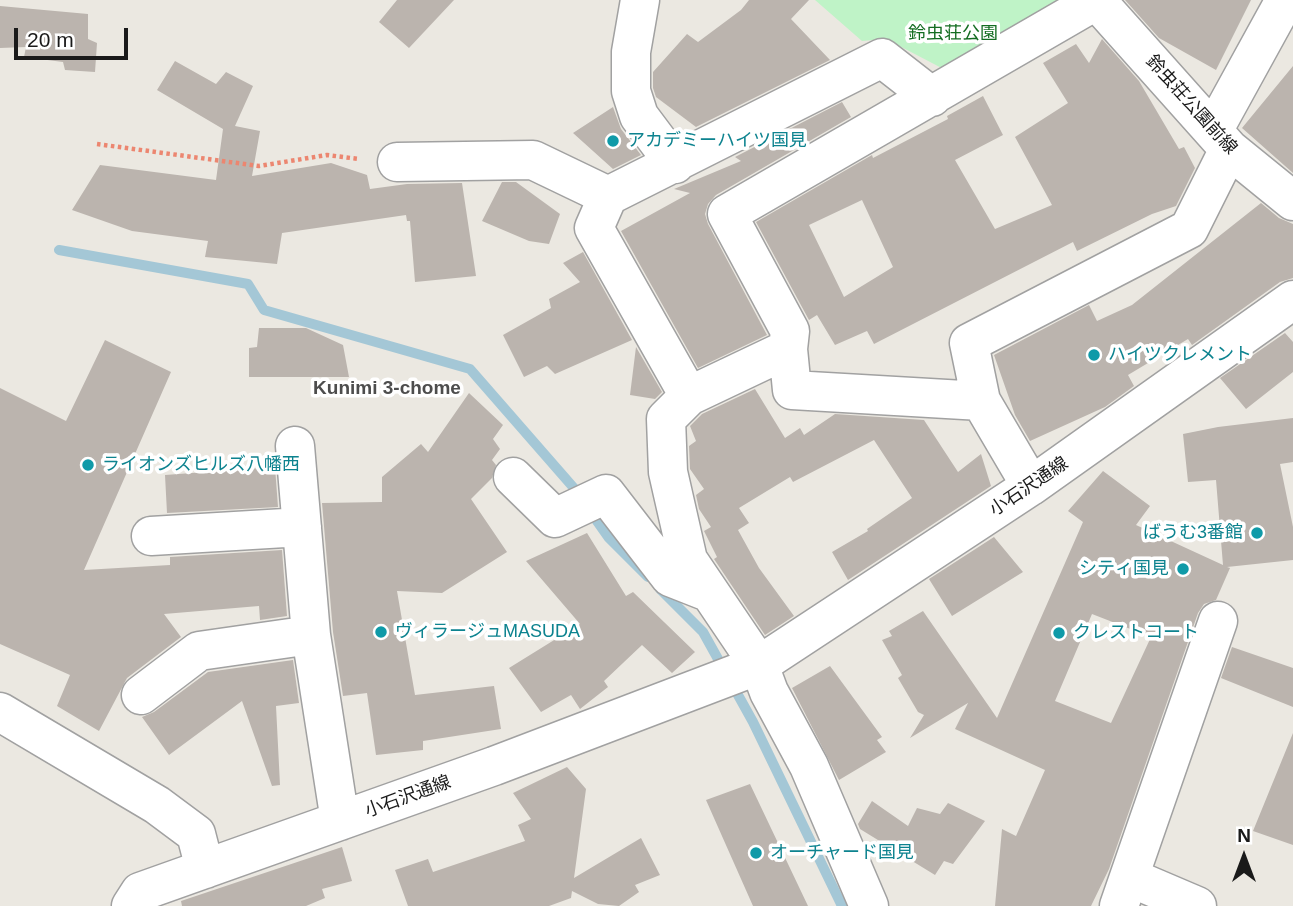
<!DOCTYPE html>
<html>
<head>
<meta charset="utf-8">
<style>
	body { margin:0 }
	#map { position:relative; width:1293px; height:906px; overflow:hidden; background:#ebe8e1; font-family:Arial,sans-serif }
	canvas { display:block }
	.north { position:absolute; left:1209px; top:822px; width:70px; height:70px; -webkit-text-stroke:5px #fff; paint-order:stroke; rotate:0deg; font-size:19px; font-weight:700; line-height:28px; text-align:center; color:#1a1a1a }
	.north::after { content:''; display:block; margin:auto; width:24px; height:32px; background:#1a1a1a; clip-path:polygon(50% 0,100% 100%,50% 72%,0 100%) }
	.scale { position:absolute; left:14px; top:28px; width:114px; height:32px; box-sizing:border-box; border:4px solid #1a1a1a; border-top:0; padding-left:9px; font-size:21px; line-height:24px; white-space:nowrap; color:#1a1a1a; -webkit-text-stroke:5px #fff; paint-order:stroke }
</style>
</head>
<body>
<div id="map">
<canvas width="1293" height="906"></canvas>
<div class="north">N</div>
<div class="scale">20 m</div>
</div>
<script>
const context = document.querySelector('canvas').getContext('2d');
context.lineJoin = 'round';
function fillPath(path, color) { context.fillStyle = color; context.fill(path, 'evenodd'); }
const poly = rows => new Path2D(rows.map(r => 'M' + r).join(''));
function trace(path, color, width, dash) { context.strokeStyle = color; context.lineWidth = width; context.lineCap = dash ? 'butt' : 'round'; context.setLineDash(dash || []); context.stroke(path); }
function write(font, color, halo, rows, align = 'center') {
  context.font = font + ' Arial,"Noto Sans JP",sans-serif'; context.lineWidth = 7; context.setLineDash([]); context.textBaseline = 'middle'; context.strokeStyle = halo; context.fillStyle = color; for (const [text, x, y, turn = 0] of rows) {
    context.save(); context.translate(x, y); context.rotate((+turn || 0) * Math.PI / 180); context.textAlign = isNaN(turn) ? turn : align; if (halo) context.strokeText(text, 0, 0); context.fillText(text, 0, 0); context.restore();
  }
}
fillPath(poly([
	[815,0,1062,0,955,75,886,39,862,41]
]), '#bff3c7');
trace(poly([
	[59,250,248,284,264,310,470,369,573,487,609,538,648,577],
	[660,589,703,632,753,722,842,906]
]), '#a4c7d6', 10);
fillPath(poly([
	[397,0,454,0,409,48,379,22],
	[749,0,809,0,791,19,830,60,696,127,656,97,653,88,653,72,687,34,698,42,741,10],
	[1125,0,1251,0,1216,70,1159,38],
	[0,6,88,14,88,39,97,43,95,72,65,70,63,62,24,57,26,47,0,48],
	[1102,39,1139,81,1179,149,1184,147,1195,168,1176,206,1152,214,1077,251,1073,242,874,344,867,331,835,345,817,315,809,320,756,222,872,155,873,158,948,119,947,116,983,96,1003,135,955,160,995,229,1052,205,1015,137,1068,103,1043,63,1076,44,1089,63],
	[862,200,893,267,844,297,809,225],
	[175,61,216,84,226,72,253,86,235,126,260,131,252,176,331,163,367,175,370,189,407,184,462,183,476,276,415,282,410,221,407,221,406,215,282,233,277,264,205,257,208,241,132,231,72,210,100,165,216,180,223,129,157,90],
	[1293,66,1293,173,1242,128],
	[842,102,851,117,716,195,708,204,705,214,708,224,767,335,698,368,621,231,690,193,674,189,741,161,735,157],
	[613,107,621,129,641,155,613,169,573,133],
	[502,182,516,182,560,214,549,244,529,241,482,221],
	[1261,203,1279,218,1293,224,1293,278,1280,282,1192,345,1188,339,1128,375,1134,386,1105,407,1030,441,1015,415,994,355,1089,305,1097,321,1132,305],
	[583,252,632,340,555,374,547,366,524,377,503,335,551,308,549,299,580,282,563,263],
	[259,328,306,328,343,345,349,377,249,377,249,348,257,347],
	[1285,333,1293,342,1293,372,1246,409,1220,378],
	[105,340,171,372,84,570,170,565,170,557,282,550,287,616,260,620,259,606,164,614,181,637,127,678,99,731,57,706,70,675,0,644,0,388,66,421],
	[636,347,662,392,655,399,630,395],
	[755,389,785,438,800,428,804,435,835,414,924,420,958,472,981,454,991,486,848,580,832,552,868,531,867,529,912,498,874,440,793,482,790,477,739,508,749,523,738,530,759,568,794,616,765,635,714,559,717,557,704,531,711,527,699,509,696,495,704,489,690,469,689,446,696,441,690,426,702,414],
	[469,393,503,425,493,439,500,449,492,460,496,465,492,478,471,499,507,552,442,593,397,591,415,695,494,686,501,729,423,741,423,750,376,755,367,693,343,696,333,632,322,503,382,502,382,477,421,444,428,452],
	[1293,418,1293,462,1280,464,1293,527,1293,560,1227,567,1230,568,1216,600,1204,604,1198,613,1109,869,1091,906,995,906,1002,829,1016,836,1045,770,955,729,968,703,910,738,924,715,918,712,898,678,902,675,882,640,892,636,889,631,923,611,997,718,1083,522,1068,511,1103,471,1150,506,1136,525,1223,565,1216,480,1188,482,1183,434,1218,427],
	[1092,614,1151,637,1111,723,1055,701],
	[275,467,278,507,167,513,165,475],
	[587,533,626,596,633,592,695,652,672,673,642,645,604,681,608,687,580,709,571,695,541,712,509,668,580,624,526,561],
	[994,537,1023,572,952,616,929,579],
	[1232,647,1293,668,1293,707,1221,678],
	[293,660,299,703,276,706,280,785,272,786,242,701,169,755,142,717,154,712,208,672],
	[830,666,882,737,877,740,886,752,839,780,792,688],
	[1293,733,1293,845,1253,831],
	[567,767,586,789,574,878,641,838,660,875,635,885,639,892,619,906,598,904,572,891,571,898,549,906,408,906,395,870,428,859,433,872,525,841,518,825,531,819,513,793],
	[750,784,808,906,753,906,706,800],
	[872,801,908,826,917,808,940,814,948,803,985,821,953,864,944,861,935,875,860,829,858,824],
	[342,847,352,881,322,889,325,898,306,906,182,906,181,901]
]), '#bbb4ae');
const minor = poly([
	[640,0,631,52,631,91,639,116,675,164],
	[1096,0,1229,149,1293,201],
	[1213,131,1285,0],
	[397,162,533,160,608,196],
	[788,349,790,331,727,214,1097,0],
	[689,396,594,228,608,196,882,58,932,97],
	[295,446,311,635,340,821],
	[513,477,555,518,606,494,670,577,708,592],
	[1031,486,981,401,969,343,1189,229,1229,149],
	[151,536,302,527],
	[141,695,199,651,311,635],
	[0,712,157,805,196,834,205,869],
	[1129,877,1197,906],
	[131,906,140,892,494,766,759,665,1031,486,1293,300],
	[869,906,809,766,769,692,759,665,688,560,668,472,666,419,689,396,788,349,792,390,981,401],
	[1119,906,1218,621]
]);
trace(minor, '#a1a1a1', 41);
trace(poly([
	[97,144,259,166,327,155,359,159]
]), '#ec8670', 4.5, [3.5, 3.5]);
trace(minor, '#fff', 38);
for (const [x, y, r, color] of [
	[613,141,7,"#0f9aa8"],
	[1094,355,7,"#0f9aa8"],
	[88,465,7,"#0f9aa8"],
	[1257,533,7,"#0f9aa8"],
	[1183,569,7,"#0f9aa8"],
	[381,632,7,"#0f9aa8"],
	[1059,633,7,"#0f9aa8"],
	[756,853,7,"#0f9aa8"]
]) { const dot = new Path2D(); dot.arc(x, y, r, 0, 2 * Math.PI); context.fillStyle = color; context.fill(dot); trace(dot, '#fff', 2.5); }
write('18px', '#146d22', '#fff', [
	["鈴虫荘公園",953,34]
]);
write('18px', '#1a1a1a', '#fff', [
	["鈴虫荘公園前線",1191,105,48],
	["小石沢通線",1029,487,-34],
	["小石沢通線",408,797,-20]
]);
write('18px', '#0d838f', '#fff', [
	["アカデミーハイツ国見",627,141],
	["ハイツクレメント",1108,355],
	["ライオンズヒルズ八幡西",102,465],
	["ばうむ3番館",1243,533,"right"],
	["シティ国見",1169,569,"right"],
	["ヴィラージュMASUDA",395,632],
	["クレストコート",1073,633],
	["オーチャード国見",770,853]
], 'left');
write('bold 19px', '#4d4d4d', '#fff', [
	["Kunimi 3-chome",387,389]
]);
</script>
</body>
</html>
